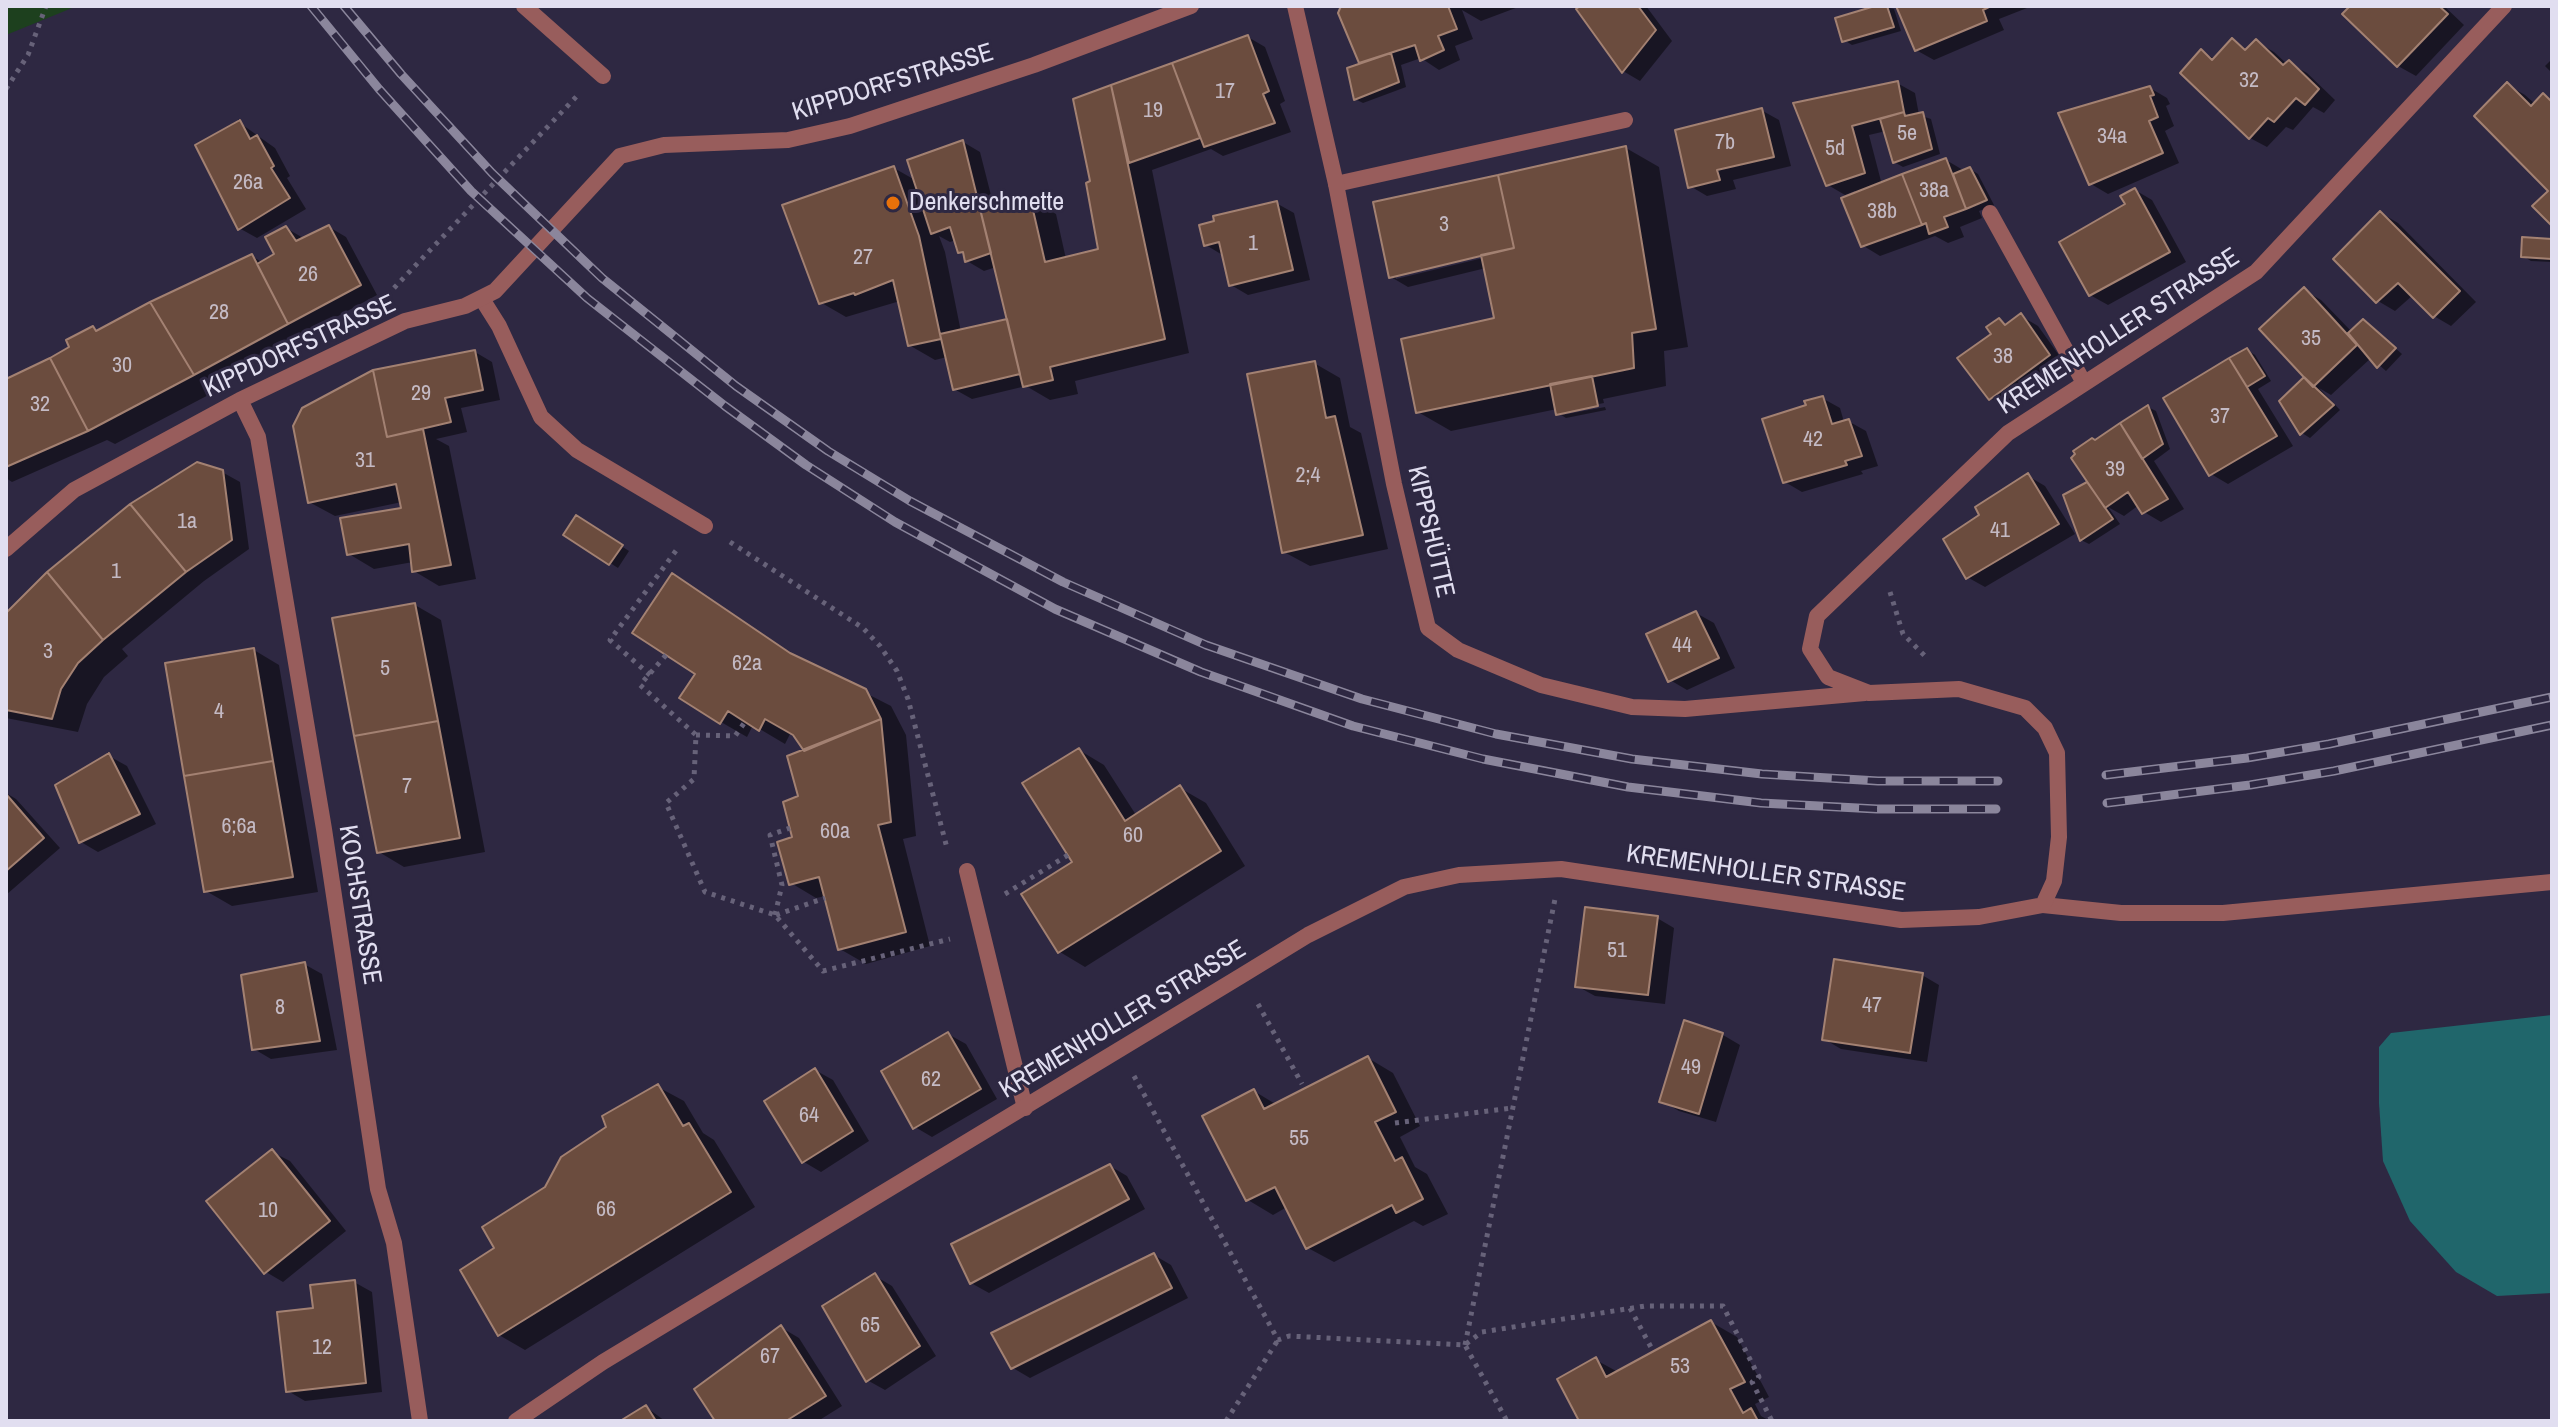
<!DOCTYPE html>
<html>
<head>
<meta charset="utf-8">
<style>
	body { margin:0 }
	#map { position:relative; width:2558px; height:1427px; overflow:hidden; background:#2e2842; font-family:"Archivo Narrow",sans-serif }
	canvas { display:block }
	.frame { position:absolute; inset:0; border:8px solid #e1def0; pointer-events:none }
</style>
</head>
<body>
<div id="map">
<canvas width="2558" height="1427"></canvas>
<div class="frame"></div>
</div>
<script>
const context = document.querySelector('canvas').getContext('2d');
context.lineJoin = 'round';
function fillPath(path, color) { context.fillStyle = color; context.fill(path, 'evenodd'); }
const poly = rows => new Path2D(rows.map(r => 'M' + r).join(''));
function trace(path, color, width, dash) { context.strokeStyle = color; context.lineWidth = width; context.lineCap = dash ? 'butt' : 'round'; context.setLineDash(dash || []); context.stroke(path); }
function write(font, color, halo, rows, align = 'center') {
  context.font = font + ' "Archivo Narrow",sans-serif'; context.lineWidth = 6; context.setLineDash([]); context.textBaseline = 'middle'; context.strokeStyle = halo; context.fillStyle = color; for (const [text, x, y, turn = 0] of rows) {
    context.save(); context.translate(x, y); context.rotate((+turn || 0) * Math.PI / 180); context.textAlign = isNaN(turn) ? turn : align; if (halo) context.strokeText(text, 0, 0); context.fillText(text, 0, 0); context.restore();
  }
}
fillPath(poly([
	[6,6,77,6,6,35]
]), '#1d401e');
fillPath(poly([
	[2552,1015,2552,1293,2497,1296,2456,1272,2410,1221,2383,1161,2379,1103,2379,1047,2391,1033]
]), '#20666b');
fillPath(poly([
	[1343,6,1521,6,1481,21,1462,10,1473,39,1455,46,1460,60,1439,70,1421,58,1401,65,1406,87,1363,103,1355,99,1364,64,1360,62],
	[1584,6,1646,6,1672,41,1640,81,1623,71],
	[1882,6,1894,9,1901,31,1852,45,1844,40],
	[1898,6,2027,6,2027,8,1999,19,2004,30,1934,60,1916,50],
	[2352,6,2444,6,2464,25,2416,76,2398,66,2344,14],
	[1248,37,1265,47,1285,101,1280,104,1291,132,1223,156,1211,149,1152,170,1189,353,1075,381,1078,394,1050,400,1026,386,972,399,954,389,947,357,935,360,909,345,900,301,846,317,820,302,894,168,915,180,963,142,980,152,994,207,1030,199,1056,214,1066,259,1101,251,1092,182,1075,101],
	[939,236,950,242,956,240,967,261,984,271,996,267,1009,320,961,332,945,252],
	[2232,40,2248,50,2257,42,2274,52,2287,64,2289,63,2307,73,2335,100,2324,113,2313,107,2293,130,2286,127,2267,147,2250,138,2202,52,2215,59],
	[2552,59,2552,73,2545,66],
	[1897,83,1915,93,1919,115,1931,119,1940,154,1903,167,1894,162,1886,131,1869,135,1882,185,1946,160,1963,170,1970,169,1978,174,1994,205,1979,211,1982,218,1960,227,1964,237,1948,243,1935,236,1880,256,1862,245,1855,191,1845,195,1828,185,1796,105],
	[2508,85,2525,95,2535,104,2544,96,2552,100,2552,224,2551,192],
	[2150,88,2167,98,2170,104,2166,106,2174,126,2165,131,2179,163,2108,194,2091,184],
	[1761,110,1779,120,1791,166,1733,180,1736,189,1707,196,1690,186],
	[240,123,275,148,290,176,287,178,306,209,257,238,239,228],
	[1626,148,1659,167,1688,347,1664,351,1666,386,1603,399,1604,403,1562,411,1562,415,1605,407,1606,410,1566,418,1558,413,1557,409,1451,431,1418,412,1403,340,1496,319,1486,268,1408,287,1391,277,1376,203],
	[1483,254,1483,258,1396,279,1395,275],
	[2135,190,2152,200,2186,262,2108,305,2090,295],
	[1276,203,1294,213,1310,280,1248,295,1231,285,1224,256,1206,245],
	[2381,213,2398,223,2476,302,2451,326,2434,316,2413,295,2395,311,2378,301,2336,259],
	[329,227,346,237,377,295,214,383,218,390,115,444,107,440,12,482,6,478,6,381,72,348,93,329,98,332,252,256,263,263,277,255,286,228,305,239],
	[2552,241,2552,262,2531,261,2523,256],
	[2304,290,2321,300,2352,332,2364,321,2402,354,2386,371,2371,358,2331,395,2319,388,2340,410,2310,438,2302,433,2282,401,2307,378],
	[2021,316,2038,326,2066,365,2008,408,1990,398,1994,335,1999,320,2008,325],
	[2247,350,2255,355,2271,381,2258,389,2293,446,2228,484,2211,474,2166,399],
	[475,352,492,362,500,400,461,408,467,432,436,439,449,446,476,579,439,586,414,571,413,562,374,569,349,554,403,510,402,502,335,516,309,502],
	[1314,363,1340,378,1350,427,1361,433,1388,549,1310,566,1284,552],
	[1822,398,1840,408,1844,422,1848,421,1866,431,1878,466,1861,471,1863,474,1802,492,1785,482,1809,407],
	[2148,407,2156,411,2170,449,2154,461,2184,509,2161,522,2144,512,2139,505,2124,516,2108,507,2120,524,2089,544,2081,540,2087,484,2095,489,2096,442],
	[222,472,240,482,249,549,204,581,122,649,128,656,104,677,87,704,78,732,6,718,6,615],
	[2028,476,2045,486,2075,534,1985,587,1967,577,1982,515],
	[584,522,629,551,618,568,565,534],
	[673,576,803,661,891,706,906,735,916,836,903,839,930,946,866,964,840,949,826,896,816,898,791,883,807,752,791,732,785,744,753,725,747,737,721,722,698,673],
	[415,605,441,620,485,852,404,867,379,852],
	[1696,613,1714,623,1735,668,1687,690,1670,680],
	[254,650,279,665,318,892,232,906,206,891],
	[1079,750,1104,765,1136,815,1180,788,1206,803,1245,866,1085,967,1060,952,1075,862],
	[109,756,127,766,156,824,98,852,81,842],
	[6,793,16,799,60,848,6,895],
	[1657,918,1674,928,1665,1004,1595,996,1577,986],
	[304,964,322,974,337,1050,271,1059,254,1049],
	[1922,975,1939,985,1927,1062,1841,1049,1824,1039],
	[1686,1023,1723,1035,1740,1045,1716,1122,1679,1111,1662,1101],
	[948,1034,966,1044,997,1099,932,1137,915,1127],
	[1368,1058,1393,1073,1420,1126,1400,1137,1415,1167,1427,1174,1448,1214,1423,1226,1414,1221,1334,1262,1308,1248,1287,1207,1273,1215,1248,1200,1254,1091,1277,1105],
	[815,1070,833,1080,869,1141,821,1172,804,1162],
	[658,1087,684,1101,703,1133,714,1140,755,1207,525,1350,499,1335,497,1249,547,1189,609,1128],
	[272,1152,290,1161,346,1231,283,1282,266,1272],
	[1110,1166,1127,1176,1145,1209,989,1293,971,1283],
	[1154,1255,1171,1265,1188,1298,1030,1378,1013,1368],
	[875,1276,892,1286,936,1356,885,1390,867,1380],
	[354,1282,372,1292,382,1392,305,1401,288,1391,315,1310],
	[1711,1322,1737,1337,1769,1397,1755,1404,1761,1416,1770,1421,1581,1421,1596,1360,1618,1372],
	[782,1328,799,1338,842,1406,818,1421,717,1421],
	[646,1407,665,1421,624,1421]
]), '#0007');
const building = poly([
	[1341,6,1448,6,1457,29,1438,36,1444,50,1420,61,1415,45,1359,63,1338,13,1341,6],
	[1580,6,1638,6,1656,30,1622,73,1576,9,1580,6],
	[1875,6,1887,6,1894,27,1842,42,1835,18,1875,6],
	[1896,6,1991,6,1983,10,1987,21,1915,51,1896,6],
	[2350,6,2439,6,2448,14,2397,67,2342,14,2350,6],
	[1248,35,1269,91,1263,94,1275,123,1204,147,1172,63,1248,35],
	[2232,38,2245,50,2256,39,2283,65,2289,60,2319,89,2305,105,2296,98,2274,122,2268,118,2249,139,2180,73,2201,49,2212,60,2232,38],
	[1391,53,1399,82,1354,100,1347,68,1391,53],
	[1172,63,1200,138,1129,163,1111,85,1172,63],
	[1898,81,1904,112,1852,126,1865,173,1826,186,1793,103,1898,81],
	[2507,82,2531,106,2543,93,2552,102,2552,226,2532,206,2548,191,2474,116,2507,82],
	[1111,85,1165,339,1050,367,1053,380,1023,387,980,209,1030,197,1045,262,1098,249,1086,183,1090,181,1073,99,1111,85],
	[2150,86,2154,95,2150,96,2158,117,2149,121,2163,153,2089,185,2058,113,2150,86],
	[1762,108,1774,157,1717,170,1720,180,1688,188,1675,130,1762,108],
	[1904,112,1905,116,1923,112,1932,149,1893,163,1880,119,1904,112],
	[240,120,250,139,257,135,274,166,271,168,290,198,238,230,195,145,240,120],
	[963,140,991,253,965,262,963,252,958,253,950,227,931,234,907,160,963,140],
	[1626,146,1656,329,1632,333,1634,368,1416,413,1401,339,1494,318,1481,255,1514,248,1498,175,1626,146],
	[1946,158,1966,209,1944,217,1948,227,1929,234,1926,223,1922,225,1902,174,1946,158],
	[894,166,919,236,941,339,908,346,893,280,855,295,854,293,819,304,782,205,894,166],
	[1970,167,1987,200,1966,209,1953,174,1970,167],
	[1902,174,1922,225,1861,247,1841,198,1902,174],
	[1498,175,1514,248,1389,278,1373,202,1498,175],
	[2135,188,2170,252,2089,296,2059,242,2125,204,2120,196,2135,188],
	[1277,201,1293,270,1229,286,1219,242,1204,246,1199,225,1214,221,1213,216,1277,201],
	[2380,211,2460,291,2433,318,2398,283,2376,303,2333,259,2380,211],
	[329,225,361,285,288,324,257,264,274,254,265,237,286,226,296,241,329,225],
	[2522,237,2552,239,2552,259,2521,257,2522,237],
	[252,254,288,324,194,375,150,302,252,254],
	[2304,287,2357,345,2313,387,2259,329,2304,287],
	[150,302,194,375,88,431,50,358,69,347,66,340,93,326,96,331,150,302],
	[2021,313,2050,355,1989,400,1957,358,1991,334,1986,327,1999,318,2005,325,2021,313],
	[1007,319,1020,374,953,390,940,334,1007,319],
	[2363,319,2396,348,2377,368,2348,333,2363,319],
	[2247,348,2265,376,2247,387,2229,358,2247,348],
	[475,350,483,390,445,398,451,422,387,437,373,370,475,350],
	[50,358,88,431,6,467,6,379,50,358],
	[2229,358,2277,436,2209,476,2163,398,2229,358],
	[1315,361,1326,418,1335,416,1363,535,1282,553,1247,374,1315,361],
	[373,370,387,437,423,429,451,565,412,572,409,544,347,555,340,518,401,508,396,484,308,503,293,426,302,408,373,370],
	[1592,376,1598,406,1556,415,1550,384,1592,376],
	[2304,377,2334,405,2300,435,2279,401,2304,377],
	[1823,396,1832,424,1849,419,1862,456,1845,461,1847,465,1783,483,1762,419,1806,405,1804,401,1823,396],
	[2148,405,2163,444,2142,459,2120,423,2148,405],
	[2120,423,2168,499,2142,514,2128,492,2105,508,2071,458,2075,454,2073,451,2092,438,2095,440,2120,423],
	[197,462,223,470,232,540,186,572,130,504,197,462],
	[2028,473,2059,524,1966,579,1943,539,1979,515,1975,507,2028,473],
	[2087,482,2113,519,2080,541,2063,495,2087,482],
	[130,504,186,572,103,640,47,572,130,504],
	[576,515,623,545,609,565,563,535,576,515],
	[47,572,103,640,78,663,61,689,52,719,6,710,6,613,47,572],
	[672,573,790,653,866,689,881,719,804,751,793,735,765,719,759,731,728,711,720,724,679,698,695,674,632,633,672,573],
	[415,603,438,721,354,736,332,618,415,603],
	[1696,611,1719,658,1668,682,1646,634,1696,611],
	[254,648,273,761,184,776,165,663,254,648],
	[881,719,891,822,878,825,906,932,838,950,819,877,789,885,777,842,792,837,783,802,798,796,787,756,881,719],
	[438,721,460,838,377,853,354,736,438,721],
	[1079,748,1125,821,1180,785,1221,851,1058,953,1021,894,1072,862,1022,783,1079,748],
	[109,753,140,814,79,843,55,785,109,753],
	[273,761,293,877,204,892,184,776,273,761],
	[6,794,44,838,6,871,6,794],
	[1585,907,1658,916,1648,995,1575,987,1585,907],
	[1834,959,1923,973,1910,1053,1822,1040,1834,959],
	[305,962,320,1041,252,1050,241,975,305,962],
	[1684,1020,1723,1033,1699,1114,1659,1102,1684,1020],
	[948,1032,981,1089,913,1129,881,1071,948,1032],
	[1368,1056,1396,1112,1375,1122,1395,1161,1402,1157,1423,1199,1396,1213,1392,1205,1306,1249,1275,1187,1246,1201,1202,1116,1254,1089,1264,1109,1368,1056],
	[815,1068,853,1131,802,1163,764,1101,815,1068],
	[658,1084,683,1126,689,1123,731,1192,498,1336,460,1270,494,1248,482,1227,545,1187,561,1157,606,1127,602,1116,658,1084],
	[272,1149,330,1221,264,1274,206,1201,272,1149],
	[1110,1164,1129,1199,970,1284,951,1244,1110,1164],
	[1154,1253,1172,1288,1011,1369,991,1333,1154,1253],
	[875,1273,920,1346,866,1382,822,1306,875,1273],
	[355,1280,366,1383,286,1392,277,1312,313,1308,310,1285,355,1280],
	[1711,1320,1745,1382,1730,1389,1743,1413,1751,1408,1758,1421,1579,1421,1557,1379,1596,1357,1606,1377,1711,1320],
	[781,1325,826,1396,786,1421,715,1421,694,1389,781,1325],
	[646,1405,656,1421,620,1421,646,1405]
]);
fillPath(building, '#6b4c3e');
trace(building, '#a38172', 2);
trace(poly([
	[6,89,28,55,46,6],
	[394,288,577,96],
	[730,542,863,628,880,646,897,671,908,699,947,848],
	[1890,592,1903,634,1927,658],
	[666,655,640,685,696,735,694,779,666,803,705,892,775,915,823,971,950,939],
	[650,675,610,640,678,548],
	[696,735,735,736,745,722],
	[1005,894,1068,855],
	[775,915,782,885,770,835,790,828],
	[776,915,825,898],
	[1258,1004,1302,1084],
	[1134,1076,1278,1340,1289,1336,1465,1345,1507,1421],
	[1395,1123,1512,1108],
	[1630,1308,1653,1351],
	[1466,1344,1482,1332,1645,1306,1723,1306,1759,1377,1752,1382,1772,1421],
	[1465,1345,1555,899],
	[1226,1421,1278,1340]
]), '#676279', 5, [4, 6]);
trace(poly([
	[524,6,603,76],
	[1336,184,1625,120],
	[1990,213,2084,383],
	[482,299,499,326,541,417,577,450,705,526],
	[967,871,1025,1108],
	[2043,905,2121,913,2223,913,2552,882]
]), '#985d5c', 16);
trace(poly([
	[1295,6,1336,184,1394,484,1428,628,1458,650,1541,685,1632,707,1685,709,1865,693],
	[240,400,258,437,324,829,378,1189,394,1243,420,1421],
	[6,549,74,490,240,400,405,321,465,306,495,291,620,156,664,145,788,140,850,126,1034,65,1191,6],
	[516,1421,603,1362,1241,976,1308,935,1404,887,1459,875,1561,869,1901,920,1979,917,2043,905,2054,881,2059,837,2057,753,2045,728,2025,708,1959,689,1869,693,1828,677,1810,649,1817,616,2008,433,2256,272,2504,6]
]), '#985d5c', 16);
const rail = poly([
	[311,6,379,89,471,191,587,298,725,406,806,465,895,522,1055,609,1201,672,1353,726,1483,759,1628,787,1761,803,1877,809,1996,809],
	[344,6,401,74,492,173,602,278,736,386,828,451,910,501,1063,582,1206,645,1362,699,1496,734,1632,759,1762,774,1878,781,1998,781],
	[2106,775,2247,758,2329,744,2552,697],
	[2107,803,2250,785,2334,771,2552,725]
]);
trace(rail, '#8b869c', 9);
trace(rail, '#2e2842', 6, [18]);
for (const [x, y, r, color] of [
	[893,203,8,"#e8710a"]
]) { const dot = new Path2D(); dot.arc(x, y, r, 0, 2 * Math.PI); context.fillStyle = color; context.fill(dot); trace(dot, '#2e2842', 3); }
write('22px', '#c4bac4', null, [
	["32",2249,81],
	["17",1225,92],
	["19",1153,111],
	["5e",1907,134],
	["34a",2112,137],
	["7b",1725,143],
	["5d",1835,149],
	["26a",248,183],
	["38a",1934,191],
	["38b",1882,212],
	["3",1444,225],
	["1",1253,244],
	["27",863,258],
	["26",308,275],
	["28",219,313],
	["35",2311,339],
	["38",2003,357],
	["30",122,366],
	["29",421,394],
	["32",40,405],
	["37",2220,417],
	["42",1813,440],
	["31",365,461],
	["39",2115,470],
	["2;4",1308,476],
	["1a",187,522],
	["41",2000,531],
	["1",116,572],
	["44",1682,646],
	["3",48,652],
	["62a",747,664],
	["5",385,669],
	["4",219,712],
	["7",407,787],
	["6;6a",239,827],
	["60a",835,832],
	["60",1133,836],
	["51",1617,951],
	["47",1872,1006],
	["8",280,1008],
	["49",1691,1068],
	["62",931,1080],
	["64",809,1116],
	["55",1299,1139],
	["66",606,1210],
	["10",268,1211],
	["65",870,1326],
	["12",322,1348],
	["67",770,1357],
	["53",1680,1367]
]);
write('26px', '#e1def0', '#2e2842', [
	["KIPPDORFSTRASSE",893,83,-17],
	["KREMENHOLLER STRASSE",2119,332,-33],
	["KIPPDORFSTRASSE",300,347,-25],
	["KIPPSHÜTTE",1430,532,77],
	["KREMENHOLLER STRASSE",1766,874,8],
	["KOCHSTRASSE",359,905,81],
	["KREMENHOLLER STRASSE",1123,1020,-31]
]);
write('26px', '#e1def0', '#2e2842', [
	["Denkerschmette",909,203]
], 'left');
</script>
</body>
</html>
